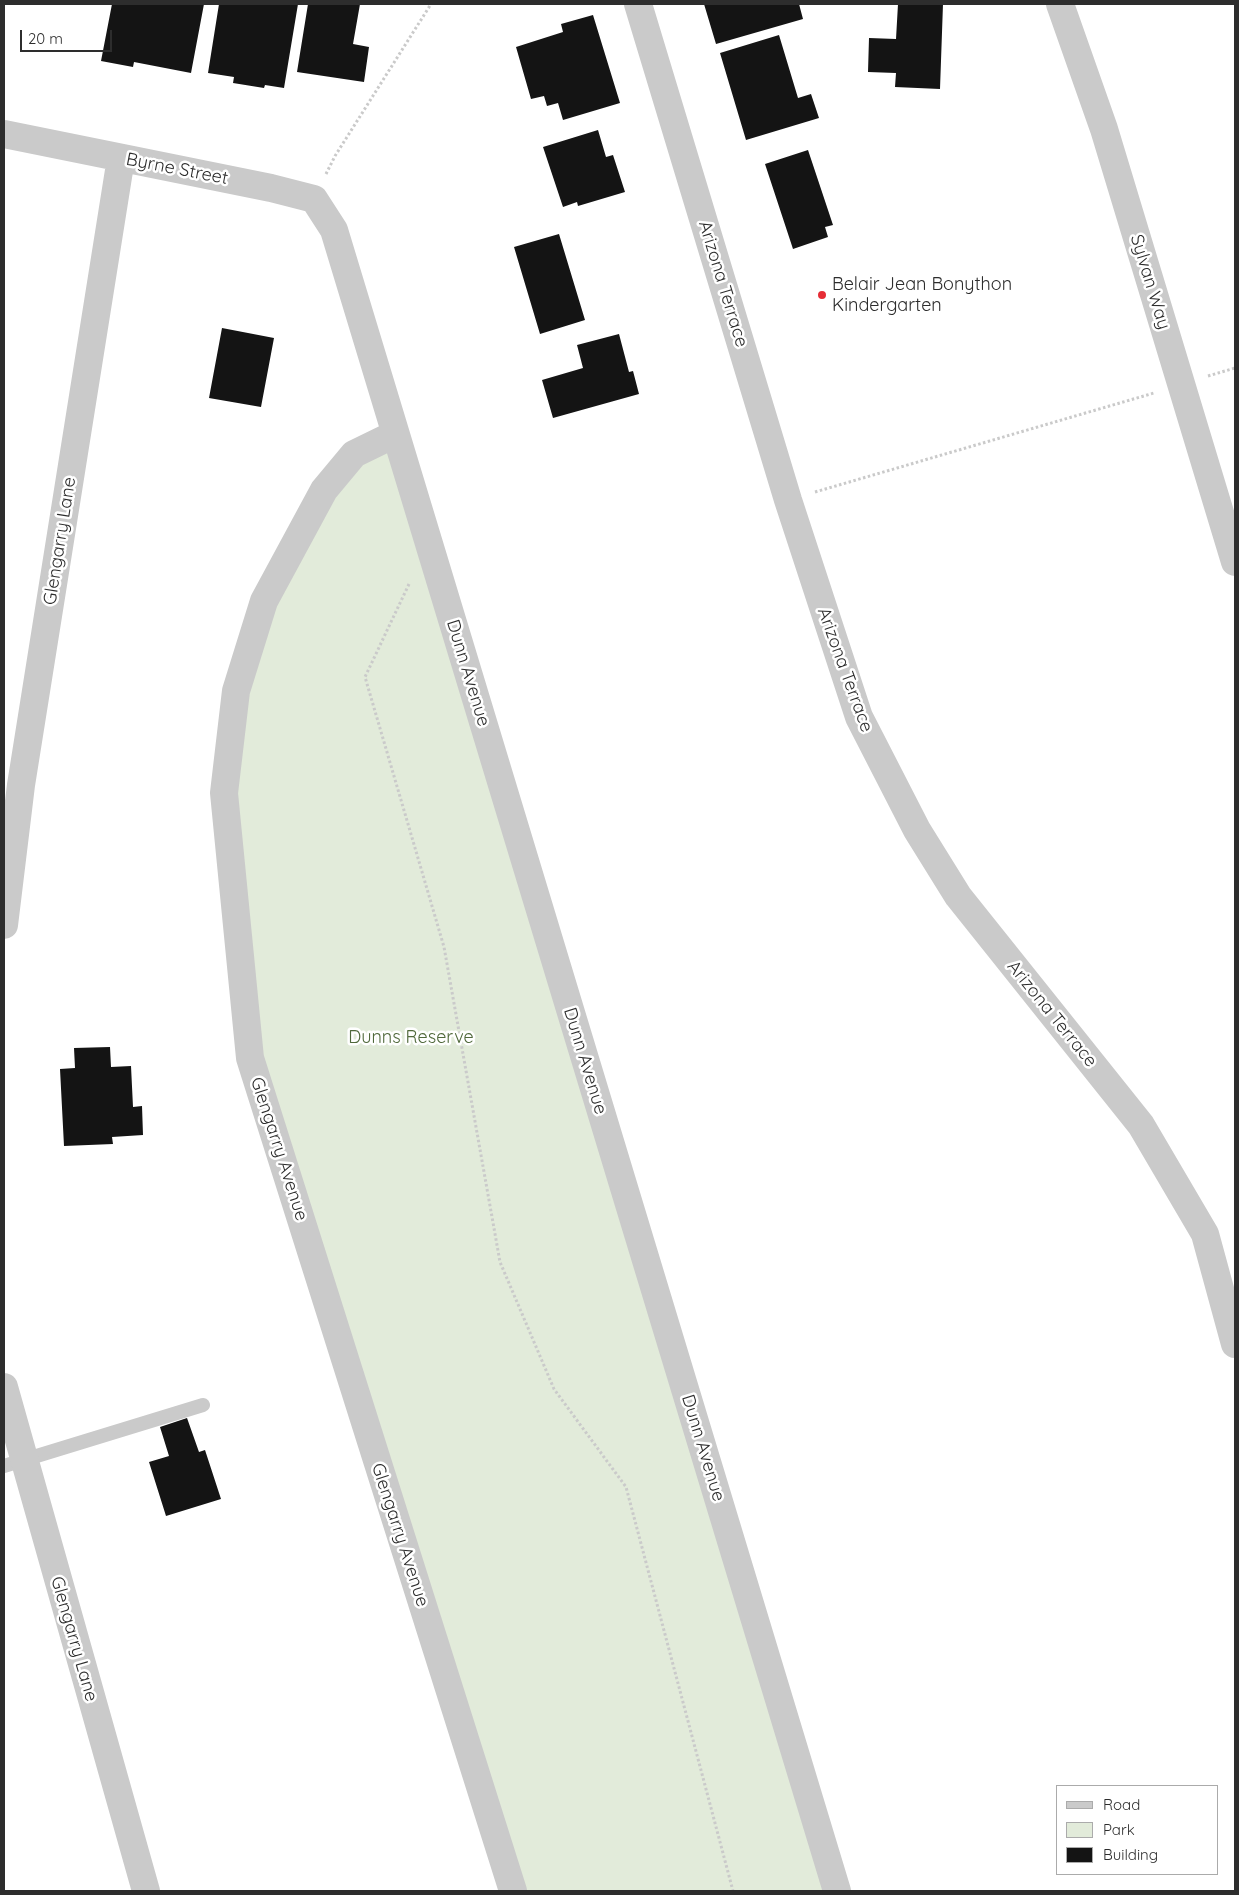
<!DOCTYPE html>
<html>
<head>
<meta charset="utf-8">
<style>
	body { margin:0 }
	#map { position:relative; width:1239px; height:1895px; overflow:hidden; background:#fff; font-family:Quicksand,sans-serif }
	canvas { display:block }
	.frame { position:absolute; inset:0; border:5px solid #2d2d2d; pointer-events:none }
	.legend { position:absolute; left:1056px; top:1785px; width:162px; height:90px; box-sizing:border-box; background:#fff; border:1px solid #ababab; margin:0; padding:6px 9px; list-style:none; font-size:15px; color:#2d2d2d }
	.legend li { display:flex; align-items:center; gap:10px; height:25px }
	.legend b { width:25px; border:1px solid #ababab }
	.scale { position:absolute; left:20px; top:30px; width:92px; height:22px; box-sizing:border-box; border:2px solid #2d2d2d; border-top:0; padding-left:6px; font-size:15px; line-height:18px; white-space:nowrap; color:#2d2d2d; -webkit-text-stroke:4px #fff; paint-order:stroke }
</style>
</head>
<body>
<div id="map">
<canvas width="1239" height="1895"></canvas>
<div class="frame"></div>
<ul class="legend">
<li><b style="height:6px;background:#cacaca"></b>Road</li>
<li><b style="height:14px;background:#e2ebda"></b>Park</li>
<li><b style="height:14px;background:#141414"></b>Building</li>
</ul>
<div class="scale">20 m</div>
</div>
<script>
const context = document.querySelector('canvas').getContext('2d');
context.lineJoin = 'round';
function fillPath(path, color) { context.fillStyle = color; context.fill(path, 'evenodd'); }
const poly = rows => new Path2D(rows.map(r => 'M' + r).join(''));
function trace(path, color, width, dash) { context.strokeStyle = color; context.lineWidth = width; context.lineCap = dash ? 'butt' : 'round'; context.setLineDash(dash || []); context.stroke(path); }
function write(font, color, halo, rows, align = 'center') {
  context.font = font + ' Quicksand,sans-serif'; context.lineWidth = 5; context.setLineDash([]); context.textBaseline = 'middle'; context.strokeStyle = halo; context.fillStyle = color; for (const [text, x, y, turn = 0] of rows) {
    context.save(); context.translate(x, y); context.rotate((+turn || 0) * Math.PI / 180); context.textAlign = isNaN(turn) ? turn : align; if (halo) context.strokeText(text, 0, 0); context.fillText(text, 0, 0); context.restore();
  }
}
fillPath(poly([
	[395,434,836,1891,513,1891,250,1058,224,793,236,691,324,490]
]), '#e2ebda');
fillPath(poly([
	[112,4,204,4,191,73,134,62,133,67,101,61],
	[219,4,298,4,284,88,265,85,264,88,233,83,234,77,208,73],
	[308,4,360,4,353,44,369,47,364,82,297,72],
	[704,4,799,4,803,19,716,44],
	[898,4,943,4,940,89,895,87,896,73,868,72,869,38,896,39],
	[593,15,620,103,563,120,558,103,547,106,544,96,531,99,516,47,563,32,561,24],
	[779,35,798,98,811,94,819,118,746,140,720,53],
	[598,130,606,157,613,155,625,192,578,206,577,202,563,207,543,147],
	[808,150,833,225,825,227,828,237,793,249,765,164],
	[559,234,585,320,540,334,514,247],
	[222,328,274,338,261,407,209,398],
	[619,334,629,372,633,371,639,394,553,418,542,380,583,368,577,345],
	[110,1047,111,1067,131,1066,133,1107,142,1106,143,1135,112,1137,113,1144,64,1146,60,1069,75,1068,74,1048],
	[187,1418,199,1452,205,1450,221,1499,166,1516,149,1462,169,1456,160,1427]
]), '#141414');
trace(poly([
	[326,174,335,156,431,4],
	[1208,376,1235,368],
	[815,492,1154,393],
	[409,584,365,677,444,947,500,1262,554,1389,626,1487,733,1891]
]), '#cacaca', 3, [2.5, 2.5]);
trace(poly([
	[4,1466,203,1405]
]), '#cacaca', 14);
trace(poly([
	[638,4,788,500,859,717,917,830,958,896,1141,1125,1205,1234,1235,1344],
	[1060,4,1104,129,1235,562],
	[4,134,271,188,314,199,334,230,837,1891],
	[395,434,354,454,324,490,264,601,236,691,224,793,250,1058,513,1891],
	[4,925,21,785,121,158],
	[4,1387,146,1891]
]), '#cacaca', 28);
for (const [x, y, r, color] of [
	[822,295,5,"#e62d36"]
]) { const dot = new Path2D(); dot.arc(x, y, r, 0, 2 * Math.PI); context.fillStyle = color; context.fill(dot); trace(dot, '#fff', 2); }
write('18px', '#2d2d2d', '#fff', [
	["Byrne Street",177,169,11],
	["Sylvan Way",1150,282,73],
	["Arizona Terrace",723,284,73],
	["Glengarry Lane",60,541,-81],
	["Arizona Terrace",845,670,70],
	["Dunn Avenue",468,673,73],
	["Arizona Terrace",1052,1014,51],
	["Dunn Avenue",585,1061,73],
	["Glengarry Avenue",279,1149,72],
	["Dunn Avenue",703,1448,73],
	["Glengarry Avenue",400,1535,72],
	["Glengarry Lane",74,1639,74]
]);
write('18px', '#2d2d2d', '#fff', [
	["Belair Jean Bonython",832,285],
	["Kindergarten",832,306]
], 'left');
write('18px', '#4f683a', '#fff', [
	["Dunns Reserve",411,1038]
]);
</script>
</body>
</html>
